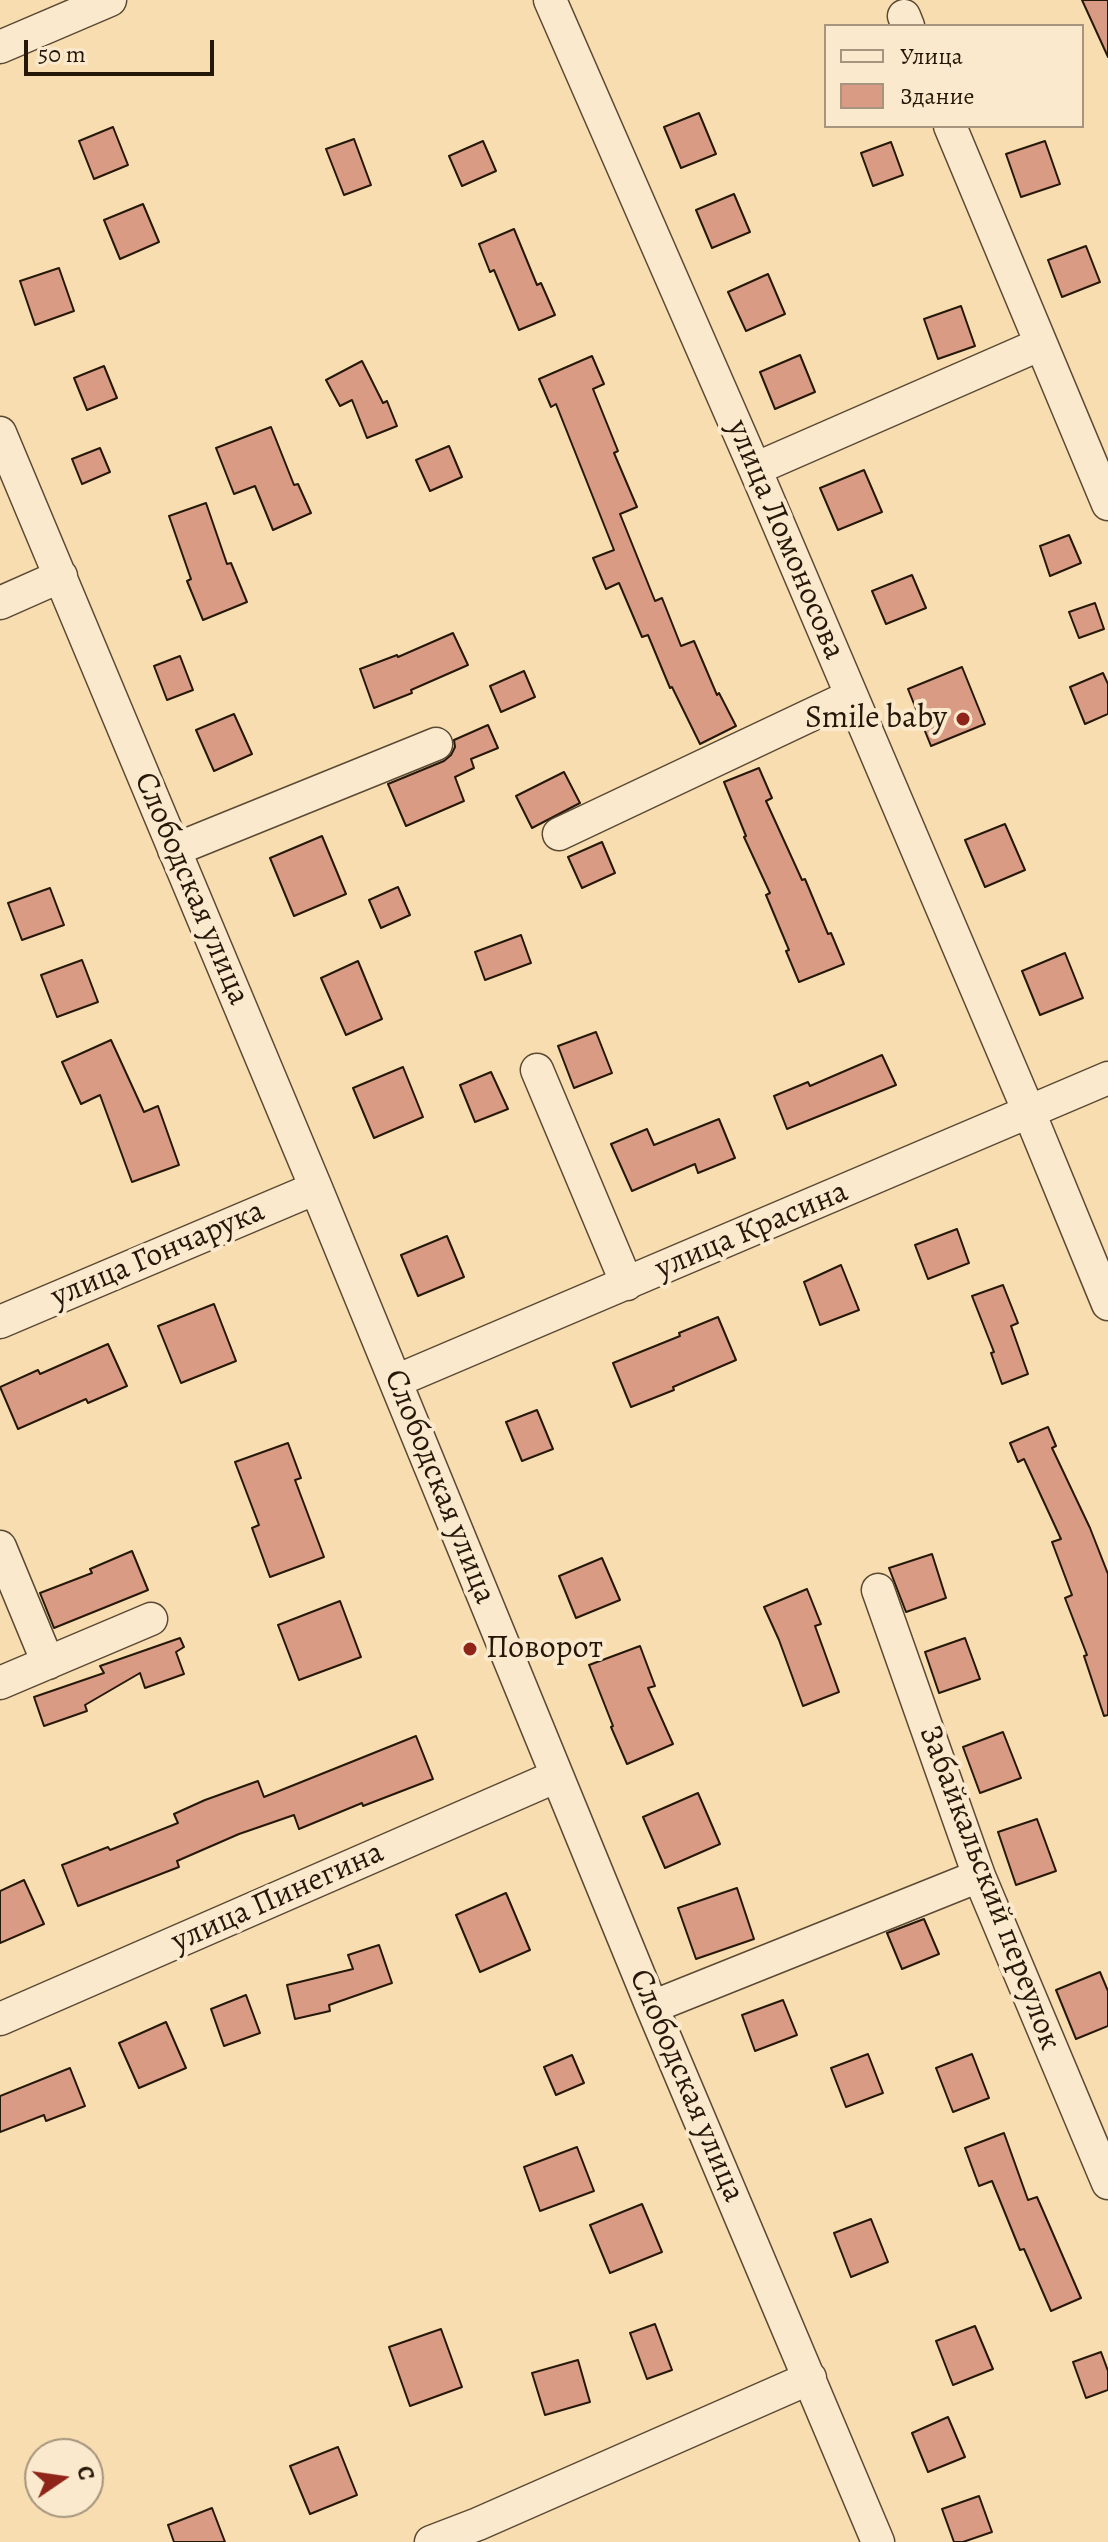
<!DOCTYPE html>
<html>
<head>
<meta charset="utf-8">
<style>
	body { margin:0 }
	#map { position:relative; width:1108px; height:2542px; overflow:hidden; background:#f8ddb1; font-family:Alegreya,serif }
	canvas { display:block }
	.legend { position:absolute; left:824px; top:24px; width:260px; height:104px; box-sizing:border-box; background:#fae9cc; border:2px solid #a5957e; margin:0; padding:10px 14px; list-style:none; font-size:24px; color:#261809 }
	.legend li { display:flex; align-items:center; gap:16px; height:40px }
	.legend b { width:40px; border:2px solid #a5957e }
	.north { position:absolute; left:24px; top:2438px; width:80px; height:80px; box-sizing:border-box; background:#fae9cc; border:2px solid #a5957e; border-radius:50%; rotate:77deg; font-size:22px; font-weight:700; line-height:32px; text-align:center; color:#261809 }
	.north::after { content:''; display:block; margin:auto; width:28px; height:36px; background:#8f2418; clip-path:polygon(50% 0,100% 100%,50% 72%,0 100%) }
	.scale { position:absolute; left:24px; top:40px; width:190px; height:36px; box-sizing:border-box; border:4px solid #261809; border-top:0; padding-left:10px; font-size:24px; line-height:28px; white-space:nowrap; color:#261809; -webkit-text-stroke:6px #fae9cc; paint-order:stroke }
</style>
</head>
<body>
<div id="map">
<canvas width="1108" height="2542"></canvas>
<ul class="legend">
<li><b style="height:10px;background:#fae9cc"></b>Улица</li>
<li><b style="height:22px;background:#d99b84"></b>Здание</li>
</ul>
<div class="north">С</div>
<div class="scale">50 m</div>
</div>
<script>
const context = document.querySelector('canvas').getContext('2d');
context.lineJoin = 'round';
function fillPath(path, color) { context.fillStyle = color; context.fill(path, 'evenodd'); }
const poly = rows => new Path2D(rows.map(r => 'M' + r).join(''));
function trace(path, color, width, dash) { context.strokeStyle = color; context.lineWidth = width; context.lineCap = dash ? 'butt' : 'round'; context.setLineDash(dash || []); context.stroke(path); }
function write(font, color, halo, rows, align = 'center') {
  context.font = font + ' Alegreya,serif'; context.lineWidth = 8; context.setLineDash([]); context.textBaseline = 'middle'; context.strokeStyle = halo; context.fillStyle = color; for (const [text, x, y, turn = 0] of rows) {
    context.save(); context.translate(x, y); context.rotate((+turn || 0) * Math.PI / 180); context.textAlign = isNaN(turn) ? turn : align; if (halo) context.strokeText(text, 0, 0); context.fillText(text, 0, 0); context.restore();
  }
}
const building = poly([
	[1082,0,1108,0,1108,57,1082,0],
	[699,113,716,154,681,168,664,127,699,113],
	[113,127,128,165,94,179,79,141,113,127],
	[354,139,371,185,344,195,326,149,354,139],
	[483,141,496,171,462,186,449,156,483,141],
	[1045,141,1060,184,1021,197,1006,154,1045,141],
	[891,142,903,175,873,186,861,153,891,142],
	[734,194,750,232,712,248,696,210,734,194],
	[143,204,159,242,120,259,104,220,143,204],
	[514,229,537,285,541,283,555,315,519,330,494,270,490,272,479,244,514,229],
	[1086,246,1100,282,1062,297,1048,260,1086,246],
	[59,268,74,311,35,325,20,281,59,268],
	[768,274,785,314,746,331,728,292,768,274],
	[961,306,975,346,938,359,924,319,961,306],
	[800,355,815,392,775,409,760,372,800,355],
	[592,356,604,384,593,389,618,451,614,453,637,507,620,514,655,601,662,598,681,646,694,641,717,695,719,693,736,726,700,744,672,687,670,688,648,635,642,637,619,583,606,589,593,558,614,550,556,404,551,407,539,379,592,356],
	[362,361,383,403,387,401,397,426,367,438,352,400,340,406,326,380,362,361],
	[104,366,117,398,87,410,74,378,104,366],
	[271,427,294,485,298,484,311,513,273,530,255,486,234,494,216,448,271,427],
	[449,446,462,477,430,491,416,460,449,446],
	[100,448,110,472,82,484,72,459,100,448],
	[864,470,882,512,838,530,820,488,864,470],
	[206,503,227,564,231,563,247,602,203,620,187,581,191,579,169,516,206,503],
	[1069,535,1081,563,1050,576,1040,546,1069,535],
	[912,575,926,608,886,624,872,591,912,575],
	[1095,603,1104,629,1079,638,1069,612,1095,603],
	[453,633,468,665,411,690,412,693,374,708,360,669,397,655,398,657,453,633],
	[180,656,193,690,167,700,154,666,180,656],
	[962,667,985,724,931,746,908,689,962,667],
	[524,671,535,697,501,712,490,686,524,671],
	[1103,673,1108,684,1108,714,1085,724,1070,687,1103,673],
	[234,714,252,754,214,771,196,730,234,714],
	[488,725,498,748,471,759,474,768,455,777,464,801,406,826,388,784,444,761,451,755,455,747,454,740,488,725],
	[759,768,772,798,766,801,802,880,805,879,828,934,831,933,844,964,799,982,786,951,789,950,766,895,770,893,744,837,746,836,724,782,759,768],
	[564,772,580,803,532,828,516,796,564,772],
	[1005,824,1025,870,985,887,965,840,1005,824],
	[322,836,346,894,294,916,270,858,322,836],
	[602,842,615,873,582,888,568,857,602,842],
	[398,887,410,915,381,928,369,900,398,887],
	[50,888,64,925,22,940,8,903,50,888],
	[521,935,531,963,485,980,475,952,521,935],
	[1065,953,1083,998,1040,1015,1022,971,1065,953],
	[82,960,98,1002,57,1017,41,975,82,960],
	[358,961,382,1019,346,1035,321,978,358,961],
	[596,1032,612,1073,574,1088,558,1046,596,1032],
	[111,1040,144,1112,158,1106,179,1165,132,1182,100,1095,81,1104,62,1062,111,1040],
	[882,1055,896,1085,787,1129,774,1096,808,1082,810,1086,882,1055],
	[403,1067,423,1117,374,1138,353,1088,403,1067],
	[491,1072,508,1109,475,1122,460,1085,491,1072],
	[719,1119,735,1158,698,1173,695,1164,632,1191,611,1144,647,1129,654,1145,719,1119],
	[957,1229,969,1263,928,1279,915,1245,957,1229],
	[447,1236,464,1277,418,1296,401,1255,447,1236],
	[841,1265,859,1310,820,1325,804,1282,841,1265],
	[1003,1285,1018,1323,1011,1326,1028,1374,1002,1384,991,1353,994,1352,972,1296,1003,1285],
	[214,1304,236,1361,181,1383,158,1326,214,1304],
	[718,1317,736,1360,673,1387,674,1390,631,1407,613,1363,680,1336,679,1333,718,1317],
	[108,1344,127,1386,88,1403,86,1399,18,1429,0,1387,38,1370,40,1374,108,1344],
	[537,1410,553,1449,522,1461,506,1422,537,1410],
	[1048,1427,1056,1446,1052,1448,1090,1528,1108,1574,1108,1715,1104,1716,1084,1656,1087,1655,1065,1598,1072,1595,1052,1542,1061,1539,1024,1459,1018,1462,1010,1443,1048,1427],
	[288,1443,301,1478,295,1480,324,1557,270,1577,252,1528,259,1525,235,1462,288,1443],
	[132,1551,148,1590,54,1628,40,1593,92,1573,90,1569,132,1551],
	[932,1554,946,1598,906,1612,889,1568,932,1554],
	[602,1558,620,1600,576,1618,559,1576,602,1558],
	[807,1589,821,1624,815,1626,839,1692,803,1706,779,1640,764,1607,807,1589],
	[340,1601,361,1657,299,1680,278,1625,340,1601],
	[180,1638,184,1647,176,1652,184,1674,145,1688,140,1673,85,1705,87,1711,44,1726,34,1697,104,1673,100,1666,180,1638],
	[965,1638,980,1679,939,1693,925,1652,965,1638],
	[640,1646,655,1686,648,1688,673,1744,627,1764,611,1727,613,1726,589,1665,640,1646],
	[1003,1732,1021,1778,980,1793,963,1747,1003,1732],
	[416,1736,433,1779,363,1806,362,1803,299,1829,294,1815,239,1834,177,1861,179,1867,78,1906,62,1865,108,1847,110,1850,178,1823,174,1814,205,1800,258,1781,264,1797,416,1736],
	[698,1793,720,1844,665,1868,643,1817,698,1793],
	[1037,1819,1056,1871,1016,1885,998,1832,1037,1819],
	[24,1880,44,1924,0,1943,0,1891,24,1880],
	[737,1888,754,1939,696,1959,678,1908,737,1888],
	[506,1893,530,1950,480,1972,456,1915,506,1893],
	[924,1919,939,1954,902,1969,887,1933,924,1919],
	[379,1945,392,1983,329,2005,330,2011,295,2019,287,1985,353,1969,348,1955,379,1945],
	[1100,1972,1108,1991,1108,2026,1076,2039,1056,1990,1100,1972],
	[246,1995,260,2033,224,2046,211,2009,246,1995],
	[783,2000,797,2035,755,2051,742,2015,783,2000],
	[166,2022,186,2068,139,2088,119,2043,166,2022],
	[868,2054,883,2093,846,2107,831,2068,868,2054],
	[972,2054,989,2098,953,2112,936,2068,972,2054],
	[572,2055,584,2083,556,2095,544,2067,572,2055],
	[70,2068,85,2106,46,2121,44,2115,0,2132,0,2096,70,2068],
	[1004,2133,1028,2200,1037,2197,1081,2298,1051,2311,1024,2249,1020,2250,992,2181,979,2186,965,2148,1004,2133],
	[577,2147,594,2191,540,2211,524,2167,577,2147],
	[642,2204,662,2252,610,2273,590,2225,642,2204],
	[871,2219,888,2262,851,2277,834,2233,871,2219],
	[655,2324,672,2370,647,2379,630,2333,655,2324],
	[975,2326,993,2369,953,2385,936,2341,975,2326],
	[441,2329,462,2387,410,2406,389,2347,441,2329],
	[1101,2352,1108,2371,1108,2390,1086,2398,1073,2362,1101,2352],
	[578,2360,590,2402,545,2415,532,2373,578,2360],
	[948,2417,965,2457,928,2472,912,2433,948,2417],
	[338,2447,357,2495,310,2514,290,2466,338,2447],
	[979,2496,992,2532,963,2542,954,2542,942,2509,979,2496],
	[212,2508,225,2542,174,2542,168,2525,212,2508]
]);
fillPath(building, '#d99b84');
trace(building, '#261809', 2);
const minor = poly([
	[550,0,755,469,1029,1112,1108,1304],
	[904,16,908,26],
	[0,47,110,0],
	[950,126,1108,504],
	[0,433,316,1188,652,2007,878,2542],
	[755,469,1041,344],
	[0,603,61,576],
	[559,834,851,696],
	[174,850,436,744],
	[537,1070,627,1284],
	[0,1322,316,1188],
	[396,1381,1108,1078],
	[0,1547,48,1663],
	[878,1590,979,1876,1108,2183],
	[0,1683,151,1619],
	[652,2007,979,1876],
	[0,2019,557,1776],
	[431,2542,478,2524,810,2378]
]);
trace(minor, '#5a4933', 35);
trace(minor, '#fae9cc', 32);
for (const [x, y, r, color] of [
	[963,719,8,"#8f2418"],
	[470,1649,8,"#8f2418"]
]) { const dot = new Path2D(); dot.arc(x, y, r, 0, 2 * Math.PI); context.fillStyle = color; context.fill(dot); trace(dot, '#fae9cc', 3); }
write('32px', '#261809', '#fae9cc', [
	["улица Ломоносова",785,540,67],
	["Слободская улица",191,889,67],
	["улица Красина",752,1231,-23],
	["улица Гончарука",158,1255,-23],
	["Слободская улица",439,1487,68],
	["Забайкальский переулок",989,1888,69],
	["улица Пинегина",278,1898,-24],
	["Слободская улица",686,2086,67]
]);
write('32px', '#261809', '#fae9cc', [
	["Smile baby",947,719],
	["Поворот",486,1649,"left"]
], 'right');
</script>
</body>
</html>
